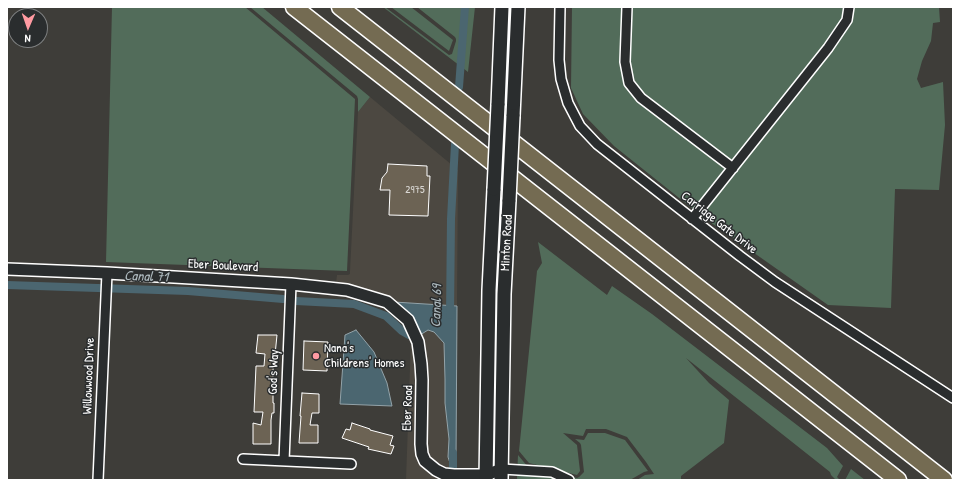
<!DOCTYPE html>
<html>
<head>
<meta charset="utf-8">
<style>
	body { margin:0 }
	#map { position:relative; width:960px; height:487px; overflow:hidden; background:#3e3d39; font-family:"Patrick Hand",sans-serif }
	canvas { display:block }
	.frame { position:absolute; inset:0; border:8px solid #fff; pointer-events:none }
	.north { position:absolute; left:8px; top:8px; width:40px; height:40px; box-sizing:border-box; background:#2a2d2e; border:1px solid #7f8182; border-radius:50%; rotate:182deg; font-size:11px; font-weight:700; line-height:16px; text-align:center; color:#fff }
	.north::after { content:''; display:block; margin:auto; width:14px; height:18px; background:#ff9aa2; clip-path:polygon(50% 0,100% 100%,50% 72%,0 100%) }
</style>
</head>
<body>
<div id="map">
<canvas width="960" height="487"></canvas>
<div class="frame"></div>
<div class="north">N</div>
</div>
<script>
const context = document.querySelector('canvas').getContext('2d');
context.lineJoin = 'round';
function fillPath(path, color) { context.fillStyle = color; context.fill(path, 'evenodd'); }
const poly = rows => new Path2D(rows.map(r => 'M' + r).join(''));
function trace(path, color, width, dash) { context.strokeStyle = color; context.lineWidth = width; context.lineCap = dash ? 'butt' : 'round'; context.setLineDash(dash || []); context.stroke(path); }
function write(font, color, halo, rows, align = 'center') {
  context.font = font + ' "Patrick Hand",sans-serif'; context.lineWidth = 3; context.setLineDash([]); context.textBaseline = 'middle'; context.strokeStyle = halo; context.fillStyle = color; for (const [text, x, y, turn = 0] of rows) {
    context.save(); context.translate(x, y); context.rotate((+turn || 0) * Math.PI / 180); context.textAlign = isNaN(turn) ? turn : align; if (halo) context.strokeText(text, 0, 0); context.fillText(text, 0, 0); context.restore();
  }
}
fillPath(poly([
	[370,97,458,170,457,306,394,302,392,300,392,299,386,296,385,297,336,284,337,275,348,275,350,274,350,271,358,112],
	[428,330,434,332,445,343,445,403,449,439,448,457,450,463,456,463,456,471,445,469,428,458,426,453,420,335],
	[412,338,418,365,418,455,455,480,406,480,411,339]
]), '#4c4841');
fillPath(poly([
	[112,7,245,7,355,99,347,271,106,262],
	[250,7,262,7,370,97,358,112,358,99,357,96],
	[383,7,385,7,449,55,452,54,456,41,456,39,455,37,417,7,475,7,468,72],
	[391,7,411,7,453,40,449,51],
	[572,7,939,7,940,22,933,23,931,41,922,61,917,79,921,88,943,82,945,125,939,190,895,189,891,308,828,305,703,217,614,146,583,114,571,88],
	[538,242,607,295,612,286,652,314,827,448,843,466,837,477,840,480,836,480,831,475,830,472,686,358,709,383,729,400,724,443,681,476,681,480,637,480,645,475,654,474,646,462,627,437,606,429,586,429,583,436,563,433,577,445,580,471,577,475,529,463,519,451,537,271,542,263],
	[588,433,605,433,625,440,648,471,644,472,630,480,517,480,518,455,528,467,577,478,579,477,584,472,581,445,580,443,575,439,584,440],
	[851,469,865,480,845,480]
]), '#526c5a');
const water = poly([
	[394,302,457,306,456,463,450,463,448,457,449,439,445,403,445,379,444,343,434,332,428,330,420,335,394,302],
	[356,330,374,352,387,383,392,406,340,404,345,335,356,330]
]);
fillPath(water, '#4b6670');
trace(water, '#93a3a9', 1);
trace(poly([
	[459,87,465,7],
	[7,285,188,291,283,299],
	[296,301,354,304,386,316,402,331,409,335],
	[450,315,451,219,455,144],
	[453,453,453,468]
]), '#4b6670', 8);
const building = poly([
	[388,164,427,166,427,176,430,176,428,216,389,215,390,190,380,190,382,178,387,172,388,164],
	[258,335,277,335,275,355,273,359,273,403,274,403,274,413,272,413,271,420,271,444,253,444,253,423,261,425,263,412,254,412,256,366,264,366,265,354,256,353,258,335],
	[304,341,328,342,327,371,303,370,304,341],
	[302,393,319,394,319,413,312,413,310,425,318,425,318,443,299,443,301,416,300,416,302,393],
	[352,423,370,429,370,430,393,436,390,445,394,446,391,454,368,449,369,447,342,438,346,429,350,430,352,423]
]);
fillPath(building, '#6c6354');
trace(building, '#fff', 1);
const minor = poly([
	[560,7,559,60,561,79,568,103,580,126,597,144,740,256,775,282,953,398],
	[627,7,625,62,629,83,641,98,733,168],
	[692,219,828,48,847,20,849,7],
	[243,459,351,464],
	[284,461,291,284],
	[502,469,552,472,569,480],
	[98,480,107,273]
]);
const tertiary = poly([
	[7,269,107,273,291,284,347,290,387,302,408,320,418,342,421,364,422,380,421,444,422,454,425,461,436,470,444,474,454,475,486,475,502,469]
]);
const secondary = poly([
	[498,105,502,7],
	[513,116,518,7],
	[486,480,489,290,494,189],
	[501,480,504,294,509,200]
]);
const motorway = poly([
	[294,7,898,480],
	[340,7,944,480]
]);
trace(minor, '#fff', 12);
trace(tertiary, '#fff', 14);
trace(secondary, '#fff', 16);
trace(motorway, '#fff', 19);
trace(minor, '#2a2d2e', 9);
trace(tertiary, '#2a2d2e', 11);
trace(secondary, '#2a2d2e', 13);
trace(motorway, '#746b52', 16);
const secondaryBridge = poly([
	[494,189,498,105],
	[509,200,513,116]
]);
trace(secondaryBridge, '#fff', 16, []);
trace(secondaryBridge, '#2a2d2e', 13);
for (const [x, y, r, color] of [
	[316,356,4,"#ff9aa2"]
]) { const dot = new Path2D(); dot.arc(x, y, r, 0, 2 * Math.PI); context.fillStyle = color; context.fill(dot); trace(dot, '#2a2d2e', 1.5); }
write('11px', '#dad8d4', null, [
	["2975",415,190]
]);
write('13px', '#fff', '#2a2d2e', [
	["Carriage Gate Drive",719,223,38],
	["Minton Road",507,243,-87],
	["Eber Boulevard",223,266,3],
	["God's Way",274,372,-88],
	["Willowwood Drive",89,376,-88],
	["Eber Road",408,408,-88]
]);
write('13px', '#fff', '#2a2d2e', [
	["Nana's",324,349],
	["Childrens' Homes",324,364]
], 'left');
write('italic 14px', '#aebabf', '#2a2d2e', [
	["Canal 71",146,277,2],
	["Canal 69",437,306,-88]
]);
</script>
</body>
</html>
